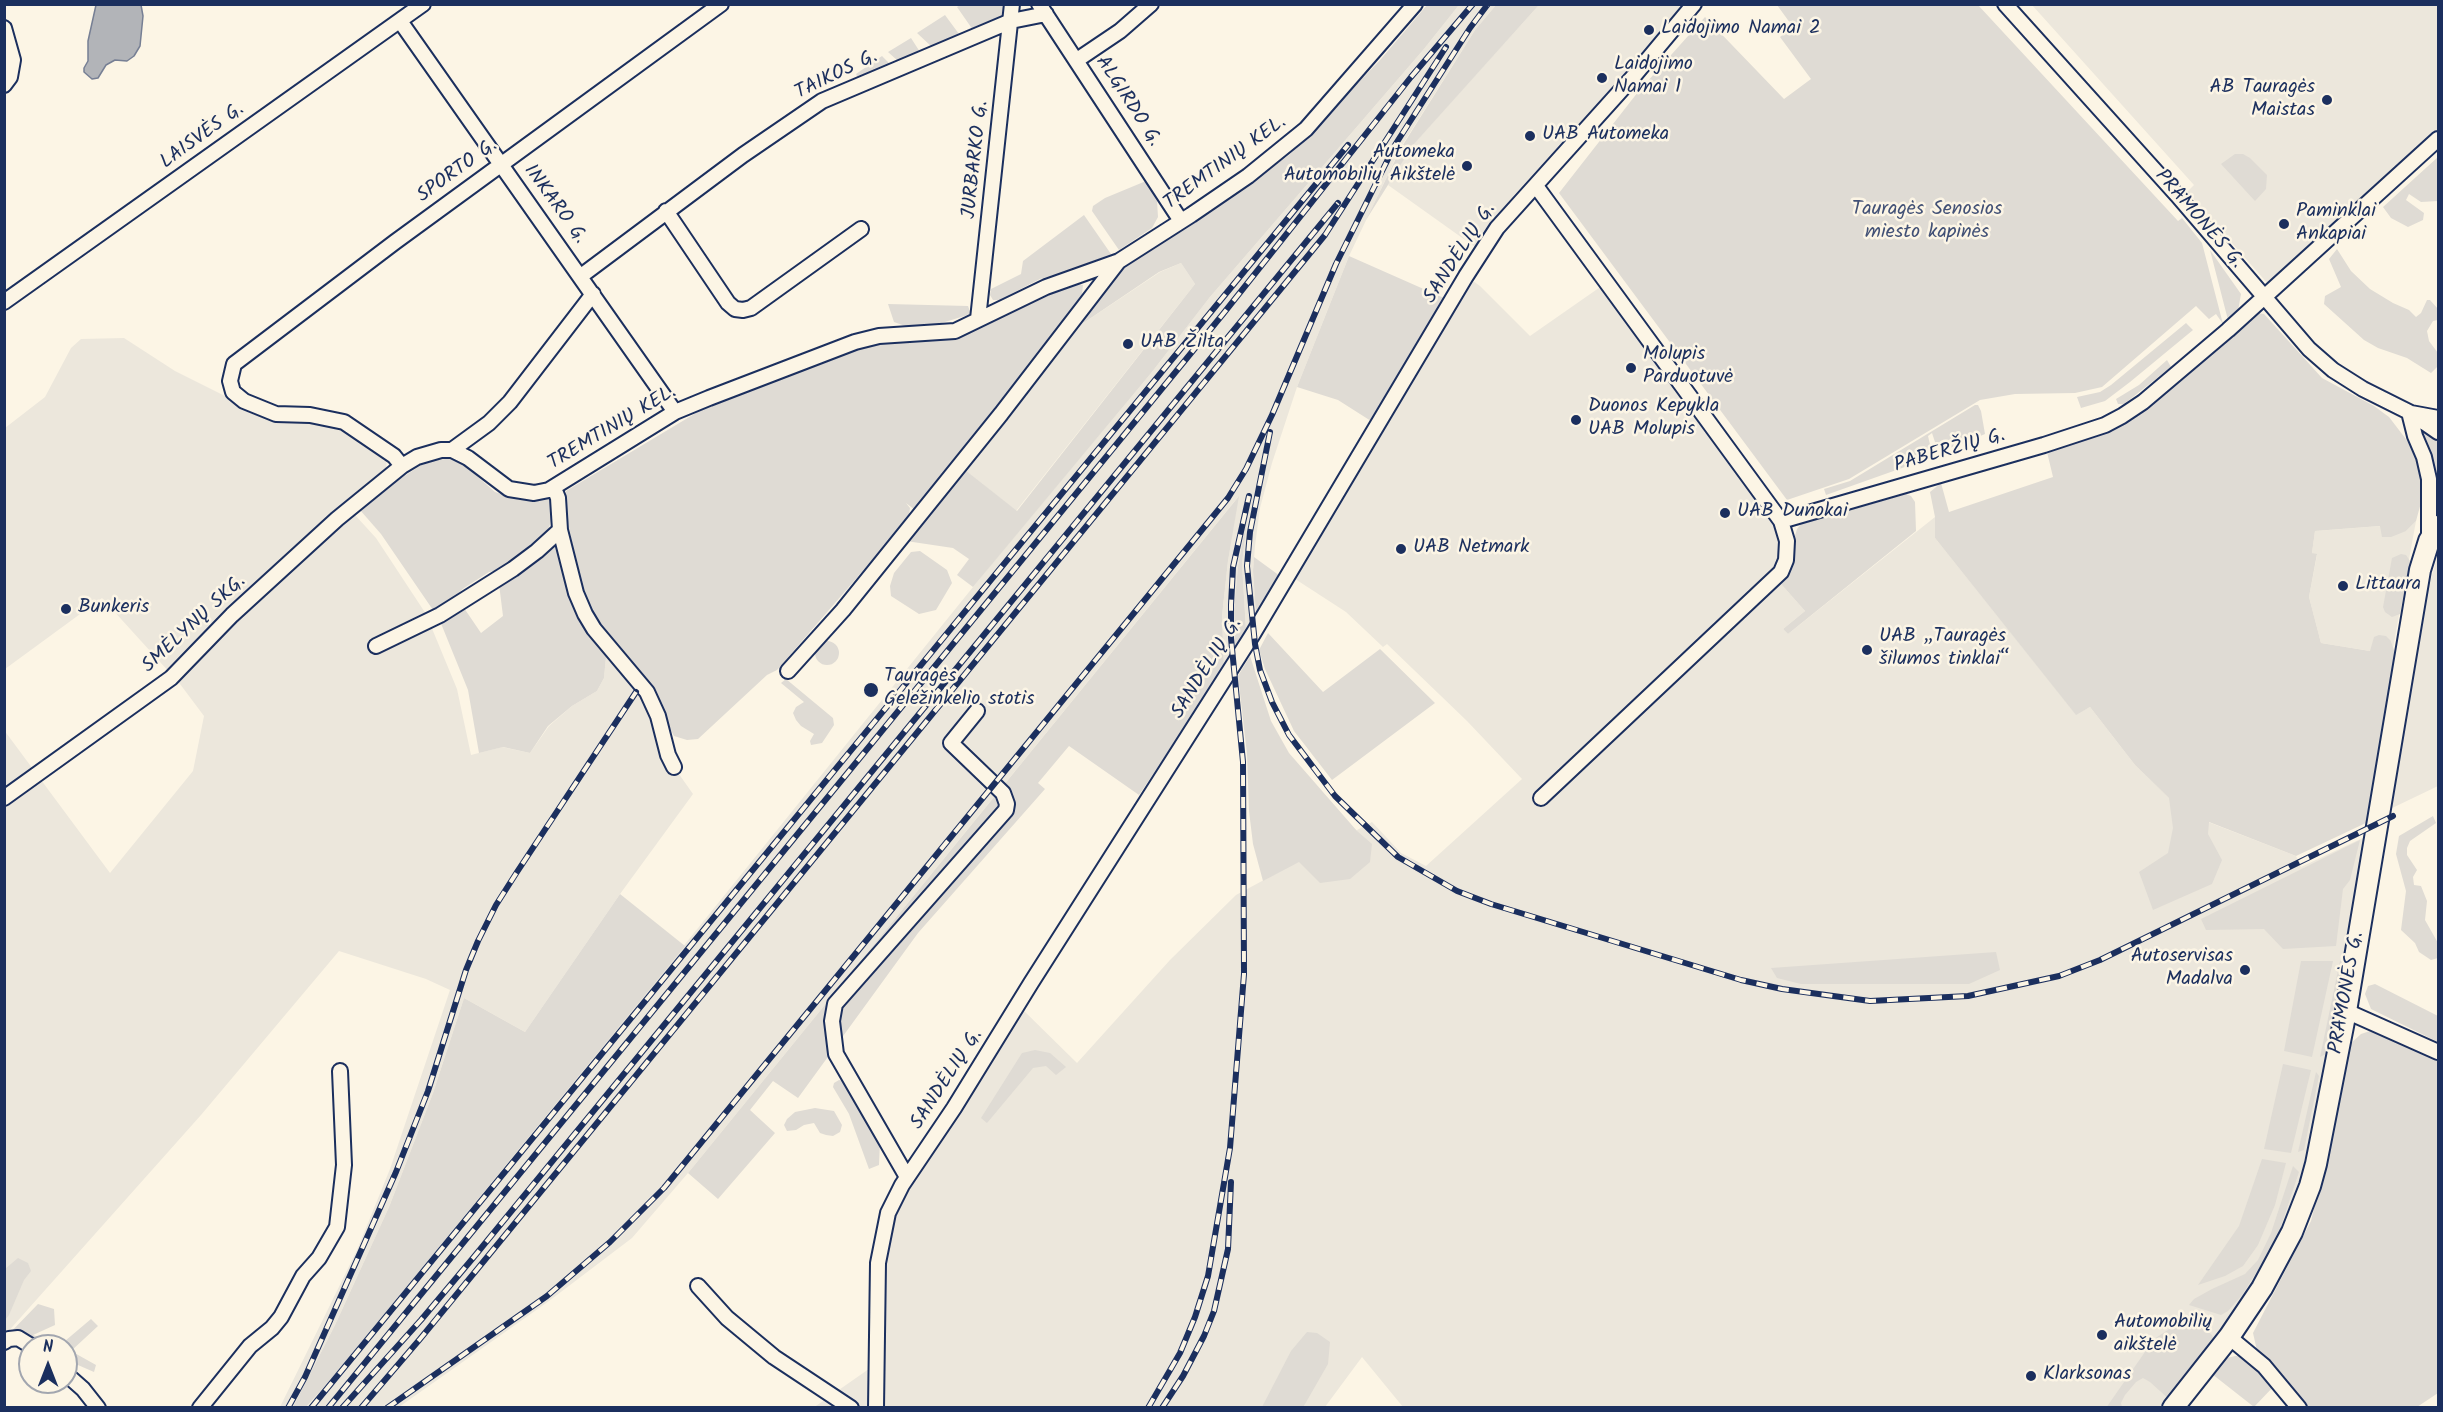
<!DOCTYPE html>
<html>
<head>
<meta charset="utf-8">
<style>
	body { margin:0 }
	#map { position:relative; width:2443px; height:1412px; overflow:hidden; background:#fcf5e5; font-family:Kalam,sans-serif }
	canvas { display:block }
	.frame { position:absolute; inset:0; border:6px solid #1b2f5e; pointer-events:none }
	.north { position:absolute; left:18px; top:1334px; width:60px; height:60px; box-sizing:border-box; background:#fcf5e5; border:2px solid #a2a6af; border-radius:50%; rotate:0deg; font-size:16px; font-weight:700; line-height:24px; text-align:center; color:#1b2f5e }
	.north::after { content:''; display:block; margin:auto; width:21px; height:27px; background:#1b2f5e; clip-path:polygon(50% 0,100% 100%,50% 72%,0 100%) }
</style>
</head>
<body>
<div id="map">
<canvas width="2443" height="1412"></canvas>
<div class="frame"></div>
<div class="north">N</div>
</div>
<script>
const context = document.querySelector('canvas').getContext('2d');
context.lineJoin = 'round';
function fillPath(path, color) { context.fillStyle = color; context.fill(path, 'evenodd'); }
const poly = rows => new Path2D(rows.map(r => 'M' + r).join(''));
function trace(path, color, width, dash) { context.strokeStyle = color; context.lineWidth = width; context.lineCap = dash ? 'butt' : 'round'; context.setLineDash(dash || []); context.stroke(path); }
function write(font, color, halo, rows, align = 'center') {
  context.font = font + ' Kalam,sans-serif'; context.lineWidth = 5; context.setLineDash([]); context.textBaseline = 'middle'; context.strokeStyle = halo; context.fillStyle = color; for (const [text, x, y, turn = 0] of rows) {
    context.save(); context.translate(x, y); context.rotate((+turn || 0) * Math.PI / 180); context.textAlign = isNaN(turn) ? turn : align; if (halo) context.strokeText(text, 0, 0); context.fillText(text, 0, 0); context.restore();
  }
}
fillPath(poly([
	[1459,5,1496,5,1475,30,1401,147,1349,256,1297,387,1272,463,1260,508,1255,546,1253,571,1256,615,1246,630,1242,564,1247,518,1238,566,1234,609,1235,650,1224,668,1222,616,1228,561,1238,497,688,1173,632,1238,549,1301,399,1407,306,1408,427,1264,994,561,1152,372,1210,297,1424,49],
	[1539,5,1694,5,1579,138,1547,159,1514,195,1475,247,1388,185,1412,145],
	[2032,5,2438,5,2438,147,2276,293,2187,192,2194,185],
	[1181,263,1195,284,1016,511,964,469,1082,324,1160,272],
	[1466,276,1480,286,1530,336,1606,283,1794,539,1795,561,1781,584,1805,611,1783,629,1788,634,1935,517,1935,538,2076,714,2090,707,2135,765,2185,813,2296,856,2301,867,2367,836,2312,1152,2291,1217,2252,1292,2164,1407,1403,1407,1362,1357,1325,1407,813,1408,876,1364,888,1214,1018,1005,1077,1063,1170,960,1236,895,1372,822,1401,853,1426,866,1522,779,1467,721,1387,644,1383,647,1346,612,1289,575],
	[124,338,175,371,257,412,322,422,343,428,387,457,386,470,345,504,376,538,426,614,457,689,471,755,502,747,530,753,549,726,572,706,597,691,604,678,606,657,614,652,647,692,674,767,693,794,620,894,525,1032,464,998,433,1093,389,1207,335,1325,293,1407,280,1407,357,1250,390,1169,450,990,426,979,339,951,201,1115,5,1335,4,730,110,873,193,771,204,716,180,684,102,598,5,669,5,428,45,397,71,348,81,339],
	[2416,521,2393,648,2391,641,2370,651,2321,643,2309,597,2317,555,2312,553,2315,531,2381,526,2406,531],
	[2438,554,2438,786,2388,810,2426,597]
]), '#ece7dc');
fillPath(poly([
	[960,5,1004,5,1004,16,973,30,957,7],
	[1427,5,1459,5,1424,49,1210,297,1152,372,973,587,957,575,969,559,953,548,906,541,964,469,1017,511,1195,284,1181,263,1159,272,1082,324,1094,304,1114,278,1129,262,1186,229,1289,155,1381,59],
	[1496,5,1539,5,1413,145,1366,220,1401,148,1475,30],
	[1777,5,1978,5,2178,221,2182,218,2202,243,2223,324,2216,314,2209,319,2196,306,2102,387,2075,393,2015,394,1980,400,1849,479,1787,500,1559,193,1638,92,1705,17,1784,99,1811,79,1780,37,1793,27],
	[945,15,959,34,932,47,917,33],
	[911,38,920,52,898,61,888,52],
	[882,56,891,65,858,78,856,74],
	[2235,154,2243,154,2250,158,2267,175,2266,189,2255,201,2221,164],
	[2438,157,2438,201,2421,202,2409,194,2406,200,2424,213,2423,220,2408,227,2391,218,2383,207],
	[1146,181,1157,201,1158,217,1152,228,1119,250,1092,211,1093,206,1105,198],
	[1084,215,1111,254,1072,270,1040,279,999,300,993,300,990,295,991,289,1021,274,1023,261],
	[2337,249,2351,271,2370,289,2393,303,2409,310,2416,317,2421,313,2427,300,2430,300,2438,309,2438,320,2433,321,2427,331,2429,341,2438,353,2438,366,2431,373,2407,358,2378,348,2364,340,2324,304,2325,296,2341,287,2329,259],
	[2210,250,2241,294,2238,311,2228,320],
	[1349,256,1444,298,1371,421,1338,400,1297,387],
	[1076,283,1083,285,1082,294,1074,309,1044,348,915,510,906,503,910,508,909,515,899,529,777,670,767,675,698,739,687,740,674,736,666,721,656,693,600,630,582,593,566,512,566,491,706,407,824,359,869,345,953,337,965,334,1037,297],
	[888,304,968,306,971,314,935,325,908,327,894,322],
	[2257,313,2264,314,2322,378,2374,406,2389,417,2412,447,2422,473,2422,499,2416,521,2406,531,2391,537,2382,537,2380,526,2315,531,2312,553,2317,554,2309,597,2321,643,2370,651,2374,637,2379,635,2386,636,2391,641,2395,653,2395,666,2370,821,2296,856,2209,822,2208,834,2222,860,2212,884,2153,910,2139,872,2168,853,2173,828,2169,798,2135,765,2090,707,2076,715,1935,538,1935,517,1930,492,1941,483,1949,512,2053,477,2047,452,2091,436],
	[2186,323,2193,330,2130,382,2105,401,2081,408,2077,397,2100,392,2111,385],
	[2167,360,2171,367,2124,404,2118,404,2116,399,2139,385],
	[1975,405,1978,405,1981,411,1985,434,1954,447,1945,448,1936,445,1932,433,1928,436,1933,457,1826,495,1824,489,1850,481],
	[2425,430,2438,437,2438,500,2436,503,2436,485,2433,465,2422,435],
	[451,458,461,462,495,492,520,500,550,498,554,508,549,528,532,547,500,570,489,572,464,588,455,596,433,610,381,534,360,510,386,488,426,462],
	[1906,494,1911,496,1915,502,1916,531,1788,634,1783,629,1805,611,1781,584,1795,561,1794,539,1797,529,1801,524],
	[1239,496,1228,561,1222,616,1224,668,1139,795,1069,746,1038,783,1045,789,918,933,798,1098,773,1081,750,1110,775,1133,718,1199,688,1173],
	[1248,512,1242,564,1246,630,1235,650,1234,609,1238,566],
	[554,545,558,546,606,657,604,678,597,691,572,706,548,726,530,753,503,747,479,753,468,690,440,621,464,608,481,633,503,616,499,584],
	[920,551,947,570,952,583,936,610,919,614,891,596,890,586,894,573,911,552],
	[2401,554,2406,555,2410,561,2400,614,2392,617,2385,612,2383,607,2392,558],
	[1254,557,1280,576,1256,615,1253,571],
	[1268,633,1323,692,1380,649,1435,703,1332,780,1294,731,1265,669,1259,650],
	'815 653a12 12 0 1 1 24 0a12 12 0 1 1-24 0Z',
	[1250,656,1271,721,1289,753,1357,831,1372,844,1370,862,1350,879,1320,883,1299,862,1263,881,1253,844,1249,811,1247,754,1238,676],
	[786,679,833,718,834,725,822,743,811,745,810,741,814,734,801,726,796,720,793,713,796,707,804,702,781,683],
	[2433,816,2436,823,2410,841,2407,848,2407,855,2417,870,2413,877,2414,885,2421,886,2427,901,2425,920,2438,943,2438,958,2431,960,2419,952,2415,943,2401,930,2406,891,2396,854,2399,836],
	[2360,840,2350,880,2343,889,2336,946,2283,949,2264,929,2206,930,2201,919],
	[620,894,685,946,332,1378,306,1407,293,1407,335,1325,389,1207,433,1093,464,998,525,1032],
	[1996,952,2000,970,1969,984,1801,984,1777,978,1771,968],
	[2301,961,2333,961,2312,1057,2284,1051],
	[2340,961,2346,962,2328,1053,2320,1057],
	[2375,984,2438,1016,2438,1042,2371,1009,2365,994,2368,986],
	[2370,1031,2380,1031,2438,1059,2438,1393,2417,1407,2307,1407,2258,1355,2253,1333,2311,1221,2341,1098,2349,1045,2361,1034],
	[1035,1050,1050,1053,1066,1067,1056,1075,1046,1066,1033,1068,987,1123,981,1118,1022,1053],
	[2283,1064,2311,1070,2291,1153,2264,1149],
	[2316,1072,2319,1076,2304,1150,2298,1152],
	[839,1080,844,1081,880,1142,879,1165,869,1169,849,1114,833,1087,834,1083],
	[815,1108,834,1111,842,1125,840,1132,833,1136,826,1135,820,1133,814,1123,804,1125,796,1130,787,1131,784,1125,787,1119,795,1112],
	[2262,1159,2286,1163,2275,1205,2258,1245,2243,1266,2225,1276,2198,1285,2239,1226],
	[2293,1166,2299,1172,2280,1229,2271,1249,2242,1295,2228,1311,2221,1315,2189,1305,2194,1299,2212,1289,2245,1274,2258,1260,2271,1233],
	[18,1258,28,1263,31,1271,24,1280,9,1315,5,1320,5,1269],
	[38,1304,54,1309,55,1325,33,1335,50,1341,65,1341,91,1319,98,1326,71,1351,96,1365,94,1372,71,1362,66,1364,66,1346,30,1346,5,1338],
	[2179,1317,2206,1330,2212,1335,2214,1341,2170,1400,2150,1382,2143,1378,2136,1382,2125,1395,2121,1403,2122,1407,2106,1408,2154,1339,2168,1330],
	[1307,1332,1317,1333,1330,1342,1328,1364,1305,1404,1303,1407,1262,1407,1291,1351],
	[2235,1356,2244,1356,2274,1386,2254,1407,2212,1374,2227,1358]
]), '#dfdbd4');
const water = poly([
	[96,5,141,5,143,16,140,46,134,56,127,61,115,60,106,65,98,78,92,79,84,72,84,68,88,61,88,41,96,5]
]);
fillPath(water, '#b2b4b8');
trace(water, '#767f94', 1.5);
const street = poly([
	[1039,4,1181,221],
	[2005,4,2177,195,2309,349,2333,370,2363,389,2409,412,2438,432],
	[400,21,675,412],
	[4,28,13,60,10,77,4,85],
	[1077,60,1120,31,1151,4],
	[1536,186,1781,521,2044,445,2105,425,2122,416,2143,402,2228,330,2438,139],
	[666,211,728,303,735,309,743,310,751,308,861,229],
	[581,276,743,155,822,101,1011,21,1046,14],
	[4,302,423,4],
	[978,319,1012,4],
	[2409,412,2415,436,2424,457,2429,479,2429,539],
	[2411,413,2438,418],
	[452,450,489,423,510,402,593,294],
	[402,466,394,456,344,422,310,415,276,414,244,401,233,392,230,381,234,364,395,242,721,4],
	[560,530,576,593,585,614,594,629,647,692,658,716,668,755,674,767],
	[376,646,440,615,513,569,537,551,560,530,558,498,554,488],
	[788,671,843,610,1001,414,1118,262],
	[4,798,171,678,232,615,337,519,402,466,417,457,441,450,452,450,468,458,509,489,534,493,549,490,675,412,709,398,855,342,879,336,955,331,1046,287,1119,261,1191,215,1248,176,1306,129,1415,4],
	[1541,798,1781,572,1786,560,1787,541,1781,521],
	[2346,1011,2438,1052],
	[907,1177,836,1054,832,1021,835,1004,1006,810,1007,804,1003,793,951,743,977,711],
	[698,1286,727,1318,774,1357,851,1408],
	[2229,1337,2264,1366,2299,1408],
	[4,1342,9,1339,18,1338,31,1346],
	[66,1374,83,1389,98,1408],
	[200,1408,250,1346,272,1328,281,1317,303,1276,319,1258,337,1227,344,1165,340,1071],
	[876,1408,878,1263,888,1213,902,1185,954,1108,1031,983,1253,634,1466,276,1497,228,1633,77,1694,4]
]);
const secondary = poly([
	[2173,1408,2229,1337,2262,1288,2292,1232,2310,1186,2316,1164,2346,1011,2420,570,2429,541,2438,526]
]);
trace(street, '#1b2f5e', 18);
trace(secondary, '#1b2f5e', 24);
trace(street, '#fcf5e5', 14);
trace(secondary, '#fcf5e5', 20);
const rail = poly([
	[1270,432,1250,532,1247,566,1255,644,1260,670,1272,702,1289,735,1335,796,1398,857,1457,891,1491,904,1741,980,1782,989,1870,1001,1968,996,2059,976,2100,960,2393,816],
	[288,1408,305,1377,396,1172,428,1091,466,970,478,941,496,905,517,872,636,692],
	[311,1408,1348,145],
	[328,1408,1223,314,1411,77,1473,4],
	[342,1408,421,1320,473,1258,1338,203],
	[361,1408,420,1339,1325,235,1446,47],
	[387,1408,547,1296,610,1242,664,1188,1228,498,1246,469,1272,415,1336,264,1395,145,1470,28,1488,4],
	[1148,1408,1180,1353,1195,1317,1208,1276,1230,1148,1244,974,1243,762,1231,638,1231,605,1233,567,1249,496],
	[1162,1408,1183,1376,1204,1336,1214,1311,1228,1249,1231,1182]
]);
trace(rail, '#1b2f5e', 6);
trace(rail, '#fcf5e5', 4, [11]);
for (const [x, y, r, color] of [
	[1649,30,6,"#1b2f5e"],
	[1602,78,6,"#1b2f5e"],
	[2327,100,6,"#1b2f5e"],
	[1530,136,6,"#1b2f5e"],
	[1467,166,6,"#1b2f5e"],
	[2284,224,6,"#1b2f5e"],
	[1128,344,6,"#1b2f5e"],
	[1631,368,6,"#1b2f5e"],
	[1576,420,6,"#1b2f5e"],
	[1725,513,6,"#1b2f5e"],
	[1401,549,6,"#1b2f5e"],
	[2343,586,6,"#1b2f5e"],
	[66,609,6,"#1b2f5e"],
	[1867,650,6,"#1b2f5e"],
	[871,690,8,"#1b2f5e"],
	[2245,970,6,"#1b2f5e"],
	[2102,1335,6,"#1b2f5e"],
	[2031,1376,6,"#1b2f5e"]
]) { const dot = new Path2D(); dot.arc(x, y, r, 0, 2 * Math.PI); context.fillStyle = color; context.fill(dot); trace(dot, '#fcf5e5', 2); }
write('20px', '#1b2f5e', '#fcf5e5', [
	["Laidojimo Namai 2",1661,30],
	["Laidojimo",1614,66],
	["Namai 1",1614,89],
	["AB Tauragės",2315,89,"right"],
	["Maistas",2315,112,"right"],
	["UAB Automeka",1542,136],
	["Automeka",1455,154,"right"],
	["Automobilių Aikštelė",1455,177,"right"],
	["Paminklai",2296,213],
	["Ankapiai",2296,236],
	["UAB Žilta",1140,344],
	["Molupis",1643,356],
	["Parduotuvė",1643,379],
	["Duonos Kepykla",1588,408],
	["UAB Molupis",1588,431],
	["UAB Dunokai",1737,513],
	["UAB Netmark",1413,549],
	["Littaura",2355,586],
	["Bunkeris",78,609],
	["UAB „Tauragės",1879,638],
	["šilumos tinklai“",1879,661],
	["Tauragės",884,678],
	["Geležinkelio stotis",884,701],
	["Autoservisas",2233,958,"right"],
	["Madalva",2233,981,"right"],
	["Automobilių",2114,1324],
	["aikštelė",2114,1347],
	["Klarksonas",2043,1376]
], 'left');
write('20px', '#1b2f5e', '#fcf5e5', [
	["TAIKOS G.",837,76,-26],
	["ALGIRDO G.",1127,102,57],
	["LAISVĖS G.",203,137,-36],
	["JURBARKO G.",977,160,-84],
	["TREMTINIŲ KEL.",1226,164,-36],
	["SPORTO G.",458,172,-36],
	["INKARO G.",554,205,54],
	["PRAMONĖS G.",2198,220,49],
	["SANDĖLIŲ G.",1461,254,-57],
	["TREMTINIŲ KEL.",613,429,-31],
	["PABERŽIŲ G.",1950,452,-16],
	["SMĖLYNŲ SKG.",195,625,-43],
	["SANDĖLIŲ G.",1208,669,-58],
	["PRAMONĖS G.",2348,993,-80],
	["SANDĖLIŲ G.",948,1080,-57]
]);
write('20px', '#425176', '#fcf5e5', [
	["Tauragės Senosios",1927,211],
	["miesto kapinės",1927,234]
]);
</script>
</body>
</html>
